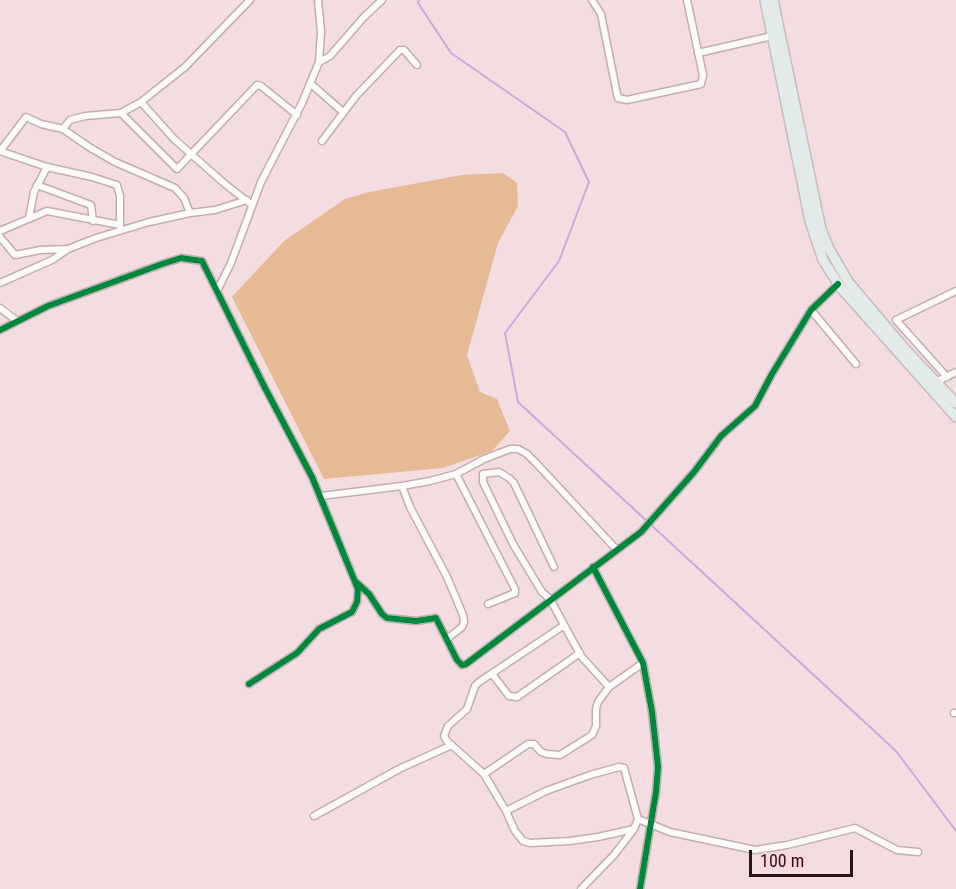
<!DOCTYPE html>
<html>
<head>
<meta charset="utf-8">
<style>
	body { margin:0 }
	#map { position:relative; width:956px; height:889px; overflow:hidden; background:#f3dde0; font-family:"Roboto Condensed",sans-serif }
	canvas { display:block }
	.scale { position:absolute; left:749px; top:850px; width:104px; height:27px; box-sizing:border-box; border:3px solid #2a1318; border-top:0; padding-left:8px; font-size:18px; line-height:21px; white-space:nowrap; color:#2a1318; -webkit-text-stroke:4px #fcd4d9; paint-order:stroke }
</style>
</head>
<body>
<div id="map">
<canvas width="956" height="889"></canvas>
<div class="scale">100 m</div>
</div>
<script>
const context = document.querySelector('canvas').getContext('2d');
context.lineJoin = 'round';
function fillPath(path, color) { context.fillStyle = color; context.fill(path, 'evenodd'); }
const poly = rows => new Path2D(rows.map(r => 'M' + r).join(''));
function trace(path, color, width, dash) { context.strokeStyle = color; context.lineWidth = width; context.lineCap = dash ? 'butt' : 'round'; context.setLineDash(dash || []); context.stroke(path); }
fillPath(poly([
	[503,173,517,183,518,206,498,243,467,355,480,392,497,399,510,431,492,451,443,468,324,479,232,297,284,241,345,199,369,192,462,175]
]), '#e6ba94');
trace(poly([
	[419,0,418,3,451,53,565,132,589,182,559,261,505,333,518,402,896,751,956,831]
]), '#cca8de', 2);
const minor = poly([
	[250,0,185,67,141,102,174,139,225,184,252,205],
	[592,0,601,14,617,94,618,98,627,100,701,84,703,75,687,0],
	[698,53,772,36],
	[319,62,330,56,364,17,382,0],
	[311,84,343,112],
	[141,102,121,113,85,116,70,120,63,129,89,147,115,162,175,188,184,198,190,213],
	[121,113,177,169,257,85,261,86,297,115],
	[322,141,356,96,400,50,404,50,417,65],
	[1,150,26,117,41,124,63,129],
	[0,151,47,167,92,177,117,185,120,196,120,231],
	[37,185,91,205,93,221],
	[29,218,34,192,47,167],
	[0,231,47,211,120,225],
	[0,237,15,255,40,250,68,249],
	[0,283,52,260,68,249,96,238,149,222,190,213,215,210,247,200],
	[217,291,231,263,261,182,302,103,319,62,321,32,318,0],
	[0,308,17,321],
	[811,310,856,364],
	[0,330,48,306,162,264,181,258,202,261,264,386,312,477,358,589,357,602,352,612,319,629,297,653,249,684],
	[947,377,896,320,956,291],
	[936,382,956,372],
	[456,474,515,589,515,593,488,604],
	[402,486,410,507,447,577,463,615,464,622,462,627,447,639],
	[321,496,402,486,430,481,456,474,484,459,510,449,518,449,527,454,537,464,616,549],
	[554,567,514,483,509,478,499,472,483,474,483,482,513,544,542,592,550,599,581,656,609,687],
	[593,567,643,663,652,712,658,767,656,792,640,889],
	[357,583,369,594,382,614,387,618,416,621,436,618,457,660,462,665,466,664,641,532,694,472,721,436,755,406,772,374,811,310,838,284],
	[563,626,479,682,475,686,467,709,448,726,444,736,447,741,484,774,506,811,515,831,523,841,530,843,570,841,598,837,634,829],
	[493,675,509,696,517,697,580,653],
	[954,713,956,713],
	[484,774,528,744,534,744,541,752,547,754,560,755,592,735,596,726,596,709,598,702,609,687,643,663],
	[506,811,546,791,590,775,619,767,624,768,638,819,634,829,614,855,581,889],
	[314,816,399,769,452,745],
	[638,819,670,832,755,850,787,845,855,828,897,850,918,852]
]);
const primary = poly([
	[765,0,810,221,823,260,841,288,956,417],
	[773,0,821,229,828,247,849,283,904,348,956,403]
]);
trace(minor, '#c3adb1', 9);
trace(primary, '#c8bbbd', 12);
trace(minor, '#fdfafa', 6);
trace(primary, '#e3ebea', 9);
trace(poly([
	[0,330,48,306,162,264,181,258,202,261,264,386,312,477,358,589,357,602,352,612,319,629,297,653,249,684],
	[593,567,643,663,652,712,658,767,656,792,640,889],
	[356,582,369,594,382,614,387,618,416,621,436,618,457,660,462,665,466,664,641,532,694,472,721,436,755,406,772,374,811,310,838,284]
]), '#00873e', 6);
</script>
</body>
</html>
